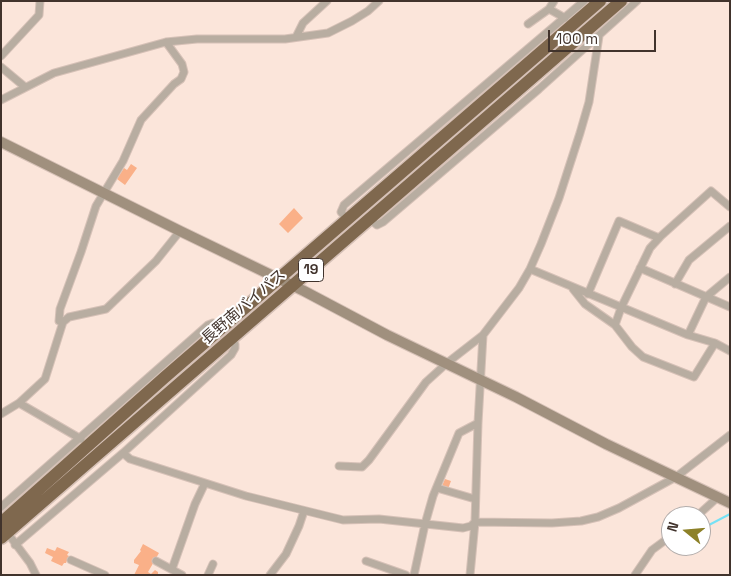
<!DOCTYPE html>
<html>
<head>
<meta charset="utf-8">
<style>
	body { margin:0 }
	#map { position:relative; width:731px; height:576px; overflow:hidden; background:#fbe5da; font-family:"Space Grotesk",sans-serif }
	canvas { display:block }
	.frame { position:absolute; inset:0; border:2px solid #41332c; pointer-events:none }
	.north { position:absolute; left:661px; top:506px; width:50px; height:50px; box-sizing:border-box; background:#fff; border:1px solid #b3adab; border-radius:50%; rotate:287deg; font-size:14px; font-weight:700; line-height:20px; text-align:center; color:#41332c }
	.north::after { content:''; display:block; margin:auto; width:18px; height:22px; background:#8d8128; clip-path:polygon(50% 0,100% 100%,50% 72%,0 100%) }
	.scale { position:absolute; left:548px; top:30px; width:108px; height:22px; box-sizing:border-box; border:2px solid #41332c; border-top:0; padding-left:6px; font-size:15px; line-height:18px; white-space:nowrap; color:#41332c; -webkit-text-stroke:4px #fff; paint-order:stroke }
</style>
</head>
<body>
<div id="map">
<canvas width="731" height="576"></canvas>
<div class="frame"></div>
<div class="north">N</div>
<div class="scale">100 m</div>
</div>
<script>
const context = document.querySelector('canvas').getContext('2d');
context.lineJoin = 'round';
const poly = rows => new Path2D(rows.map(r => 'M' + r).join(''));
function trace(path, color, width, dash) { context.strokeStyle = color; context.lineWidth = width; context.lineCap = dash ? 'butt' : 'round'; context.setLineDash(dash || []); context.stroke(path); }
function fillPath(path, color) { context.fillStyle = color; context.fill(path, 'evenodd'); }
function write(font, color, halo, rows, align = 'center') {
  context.font = font + ' "Space Grotesk","Noto Sans JP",sans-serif'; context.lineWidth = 4; context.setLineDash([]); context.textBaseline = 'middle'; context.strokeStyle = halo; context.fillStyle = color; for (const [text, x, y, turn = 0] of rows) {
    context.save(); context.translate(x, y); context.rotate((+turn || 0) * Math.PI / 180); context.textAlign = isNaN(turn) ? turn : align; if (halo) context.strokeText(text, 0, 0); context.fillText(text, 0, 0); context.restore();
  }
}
trace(poly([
	[705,524,707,526,730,514]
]), '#76e1f5', 2);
fillPath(poly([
	[131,164,137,168,125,185,117,179,124,168,127,170],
	[294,208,303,218,288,233,279,224],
	[445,479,451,481,448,489,442,486],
	[143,544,159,553,148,572,151,574,155,570,158,572,158,575,134,575,139,565,134,563,134,560,141,551,140,550],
	[57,547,69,552,67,555,69,556,66,563,64,563,62,566,51,561,53,557,45,553,47,548,55,551]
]), '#fab088');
const street = poly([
	[549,9,565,18],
	[528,24,549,9,554,1],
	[296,37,303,23,327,1],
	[1,56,39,15,40,1],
	[1,67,25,87],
	[1,100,54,73,166,42,197,39,285,39,328,33,352,21,368,11,379,1],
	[347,219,341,212,344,205,584,1],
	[370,219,377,225,383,222,539,89,637,1],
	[640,268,730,307],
	[530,269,688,335,715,343,730,351],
	[675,284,689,260,730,226],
	[573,289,585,304,615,325,632,347,643,357,694,377,715,343],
	[588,294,619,221,659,238],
	[63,322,59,321,60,309,81,252,96,206,123,161,141,120,174,84,181,79,184,72,182,64,166,42],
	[615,325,621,308,650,248,661,236,711,191,730,207],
	[688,335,706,297,730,277],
	[19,403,81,439],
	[1,414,19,403,45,379,63,322,69,317,106,309,156,261,180,231],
	[123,453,130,459,246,496,343,520,379,519,463,528,471,526,475,522,552,523,581,521,598,517,619,508,676,477,730,435],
	[339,466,362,467,369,460,426,382,447,363,483,335,519,288,530,269,541,244,559,198,580,133,589,102,599,36],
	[437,488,475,499],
	[1,507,208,325,213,323,221,330],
	[697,516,718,497],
	[6,531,30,563,36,575],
	[15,545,123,453,231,355,235,348,235,344,231,340],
	[71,560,105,575],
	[156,561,182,575],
	[366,561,406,575],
	[172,569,195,504,205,483],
	[208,575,213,564],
	[270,575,286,554,299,526,304,511],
	[414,575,425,524,433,496,459,433,478,423],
	[470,575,475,522,478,423,483,335],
	[635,575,652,550,671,536]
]);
const secondary = poly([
	[1,142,180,231,304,291,387,335,516,397,606,444,730,503]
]);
const highway = poly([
	[1,523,165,377,600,1],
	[1,538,621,1]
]);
trace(street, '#d6c1b7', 9);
trace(secondary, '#d6c1b7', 12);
trace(highway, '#d6c1b7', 15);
trace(street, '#b8ada1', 7);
trace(secondary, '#a0907e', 10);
trace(highway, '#7f684e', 12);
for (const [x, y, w] of [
	[311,270,25]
]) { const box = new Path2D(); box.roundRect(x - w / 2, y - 11.5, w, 23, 4); context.fillStyle = '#fff'; context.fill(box); trace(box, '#41332c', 1); }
write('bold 14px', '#41332c', null, [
	["19",311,270]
]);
write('15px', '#41332c', '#fff', [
	["長野南バイパス",244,307,-41]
]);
</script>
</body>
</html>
